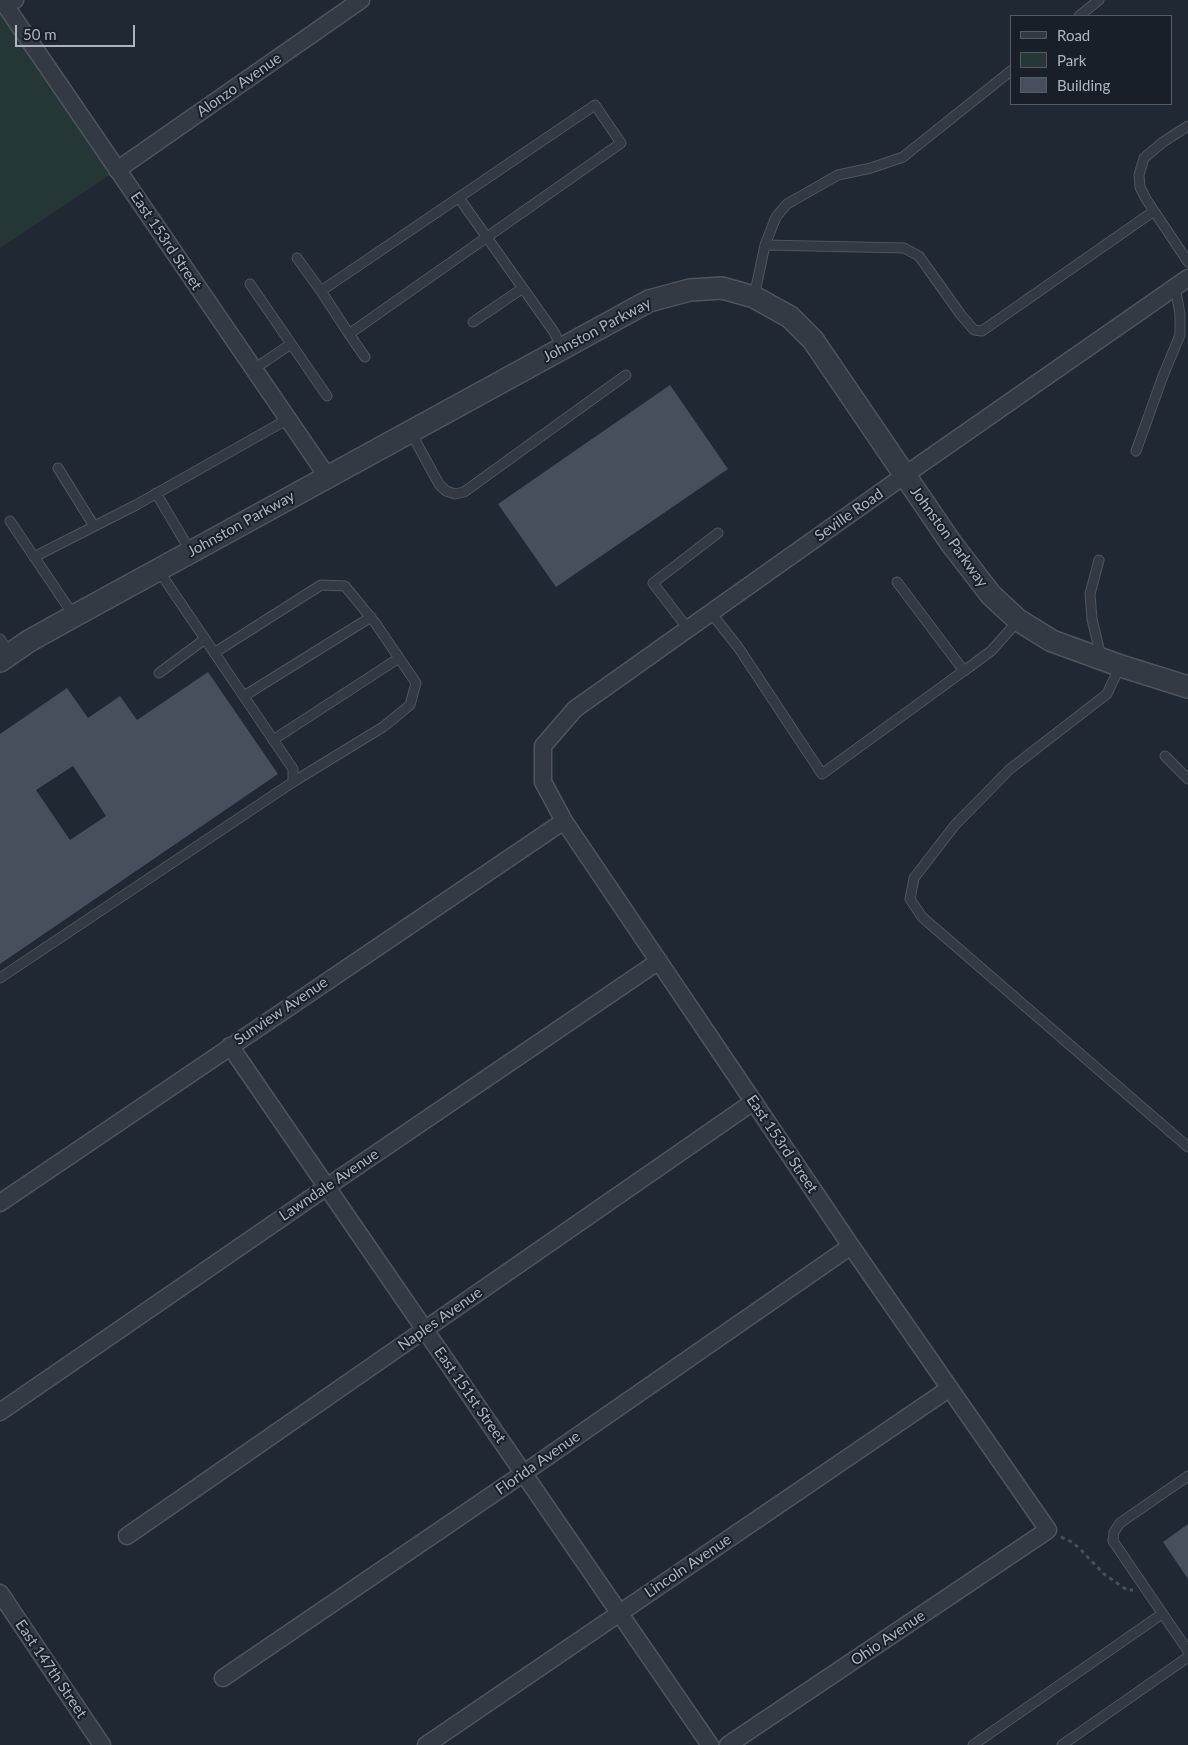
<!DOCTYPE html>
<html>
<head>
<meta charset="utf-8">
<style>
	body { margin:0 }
	#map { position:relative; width:1188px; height:1745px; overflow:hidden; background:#202833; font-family:Lato,sans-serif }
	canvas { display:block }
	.legend { position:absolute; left:1010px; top:15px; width:162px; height:90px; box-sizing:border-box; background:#191f29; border:1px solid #545b66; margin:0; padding:6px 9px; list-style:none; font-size:15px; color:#adb5c1 }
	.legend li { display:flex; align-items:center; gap:10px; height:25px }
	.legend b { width:25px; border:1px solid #545b66 }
	.scale { position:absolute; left:15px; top:25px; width:120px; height:22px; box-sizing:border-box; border:2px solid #adb5c1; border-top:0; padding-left:6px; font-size:15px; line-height:18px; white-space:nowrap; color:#adb5c1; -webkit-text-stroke:4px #191f29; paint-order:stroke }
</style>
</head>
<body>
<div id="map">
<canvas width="1188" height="1745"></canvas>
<ul class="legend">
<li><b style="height:6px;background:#333a44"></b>Road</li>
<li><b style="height:14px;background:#253636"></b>Park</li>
<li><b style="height:14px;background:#474f5d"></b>Building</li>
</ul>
<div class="scale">50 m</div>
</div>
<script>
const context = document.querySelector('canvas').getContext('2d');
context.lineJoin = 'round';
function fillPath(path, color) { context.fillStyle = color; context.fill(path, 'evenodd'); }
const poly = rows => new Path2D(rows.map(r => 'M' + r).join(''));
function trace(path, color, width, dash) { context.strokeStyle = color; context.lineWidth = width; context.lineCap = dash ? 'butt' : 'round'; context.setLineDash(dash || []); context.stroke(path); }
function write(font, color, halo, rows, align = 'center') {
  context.font = font + ' Lato,sans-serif'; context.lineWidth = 4; context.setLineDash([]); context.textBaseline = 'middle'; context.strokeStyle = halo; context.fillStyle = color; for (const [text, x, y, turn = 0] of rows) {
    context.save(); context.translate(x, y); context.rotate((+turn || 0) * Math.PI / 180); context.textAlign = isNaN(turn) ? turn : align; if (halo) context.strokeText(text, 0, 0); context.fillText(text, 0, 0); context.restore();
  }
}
fillPath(poly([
	[0,4,117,170,0,248]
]), '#253636');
fillPath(poly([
	[670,385,728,469,556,587,498,504],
	[208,672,278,774,0,964,0,734,67,688,88,718,120,696,137,720],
	[73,766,106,816,70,840,36,790],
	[1188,1524,1188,1579,1163,1542]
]), '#474f5d');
const service = poly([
	[1079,16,1099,0],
	[1188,126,1163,142,1144,158,1139,175,1140,187,1146,199,1188,262],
	[459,198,554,332,562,348],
	[765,245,904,248,919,256,961,315,974,330,982,331,1154,211],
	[297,258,321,291],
	[250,284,327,396],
	[754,297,765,245,776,217,787,204,838,175,871,168,903,157,1012,70],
	[473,322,523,288],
	[349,334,321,291,595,105,621,143,349,334,365,357],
	[254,369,291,344],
	[410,431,439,484,446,491,455,494,464,492,626,375],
	[1136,451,1163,376,1180,335,1180,314,1175,286],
	[58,468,94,526],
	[156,493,191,552],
	[10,521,74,616],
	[34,557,136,505,288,419],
	[1099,560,1090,594,1092,619,1101,657],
	[897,582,964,671,991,651,1018,621],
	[711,613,738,647,822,774,965,670],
	[688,629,653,583,718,533],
	[0,639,10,655],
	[214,653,321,585,345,586,376,624,416,683,410,705,383,727,293,782],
	[1120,666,1107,694,1010,769,955,825,914,878,910,899,922,917,1188,1147],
	[159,673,205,639],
	[244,696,371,617],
	[273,740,399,658],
	[1165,756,1188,779],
	[0,978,293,782,293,769,159,571],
	[1188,1476,1120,1523,1114,1532,1113,1541,1188,1651],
	[973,1745,1162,1614],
	[1062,1745,1188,1657]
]);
const minor = poly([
	[15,0,5,5,327,476],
	[117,170,361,0],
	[230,1046,710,1745],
	[0,1203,564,821],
	[0,1412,318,1193,659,961],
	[127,1536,753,1102],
	[0,1593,102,1745],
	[223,1678,524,1473,851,1246],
	[426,1745,950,1388],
	[728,1745,1048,1530,851,1246,564,821,543,782,543,746,575,709,905,475,1188,278]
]);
const tertiary = poly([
	[0,661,29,641,74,616,649,301,690,290,722,288,754,297,790,317,813,340,951,543,991,595,1018,620,1052,641,1121,666,1188,687]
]);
trace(service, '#4e555f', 11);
trace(minor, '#4e555f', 19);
trace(tertiary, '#4e555f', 24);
trace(poly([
	[1061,1537,1072,1542,1079,1548,1104,1574,1127,1590,1133,1590]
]), '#425154', 3, [4, 4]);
trace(service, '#333a44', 9);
trace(minor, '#333a44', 16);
trace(tertiary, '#333a44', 21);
write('15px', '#adb5c1', '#191f29', [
	["Alonzo Avenue",239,85,-35],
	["East 153rd Street",166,241,56],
	["Johnston Parkway",597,330,-28],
	["Seville Road",849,515,-35],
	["Johnston Parkway",241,524,-29],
	["Johnston Parkway",949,537,54],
	["Sunview Avenue",281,1011,-34],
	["East 153rd Street",782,1144,56],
	["Lawndale Avenue",329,1185,-34],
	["Naples Avenue",440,1319,-35],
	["East 151st Street",470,1395,55],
	["Florida Avenue",538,1463,-35],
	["Lincoln Avenue",688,1566,-34],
	["Ohio Avenue",888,1638,-34],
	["East 147th Street",51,1669,56]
]);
</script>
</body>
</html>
